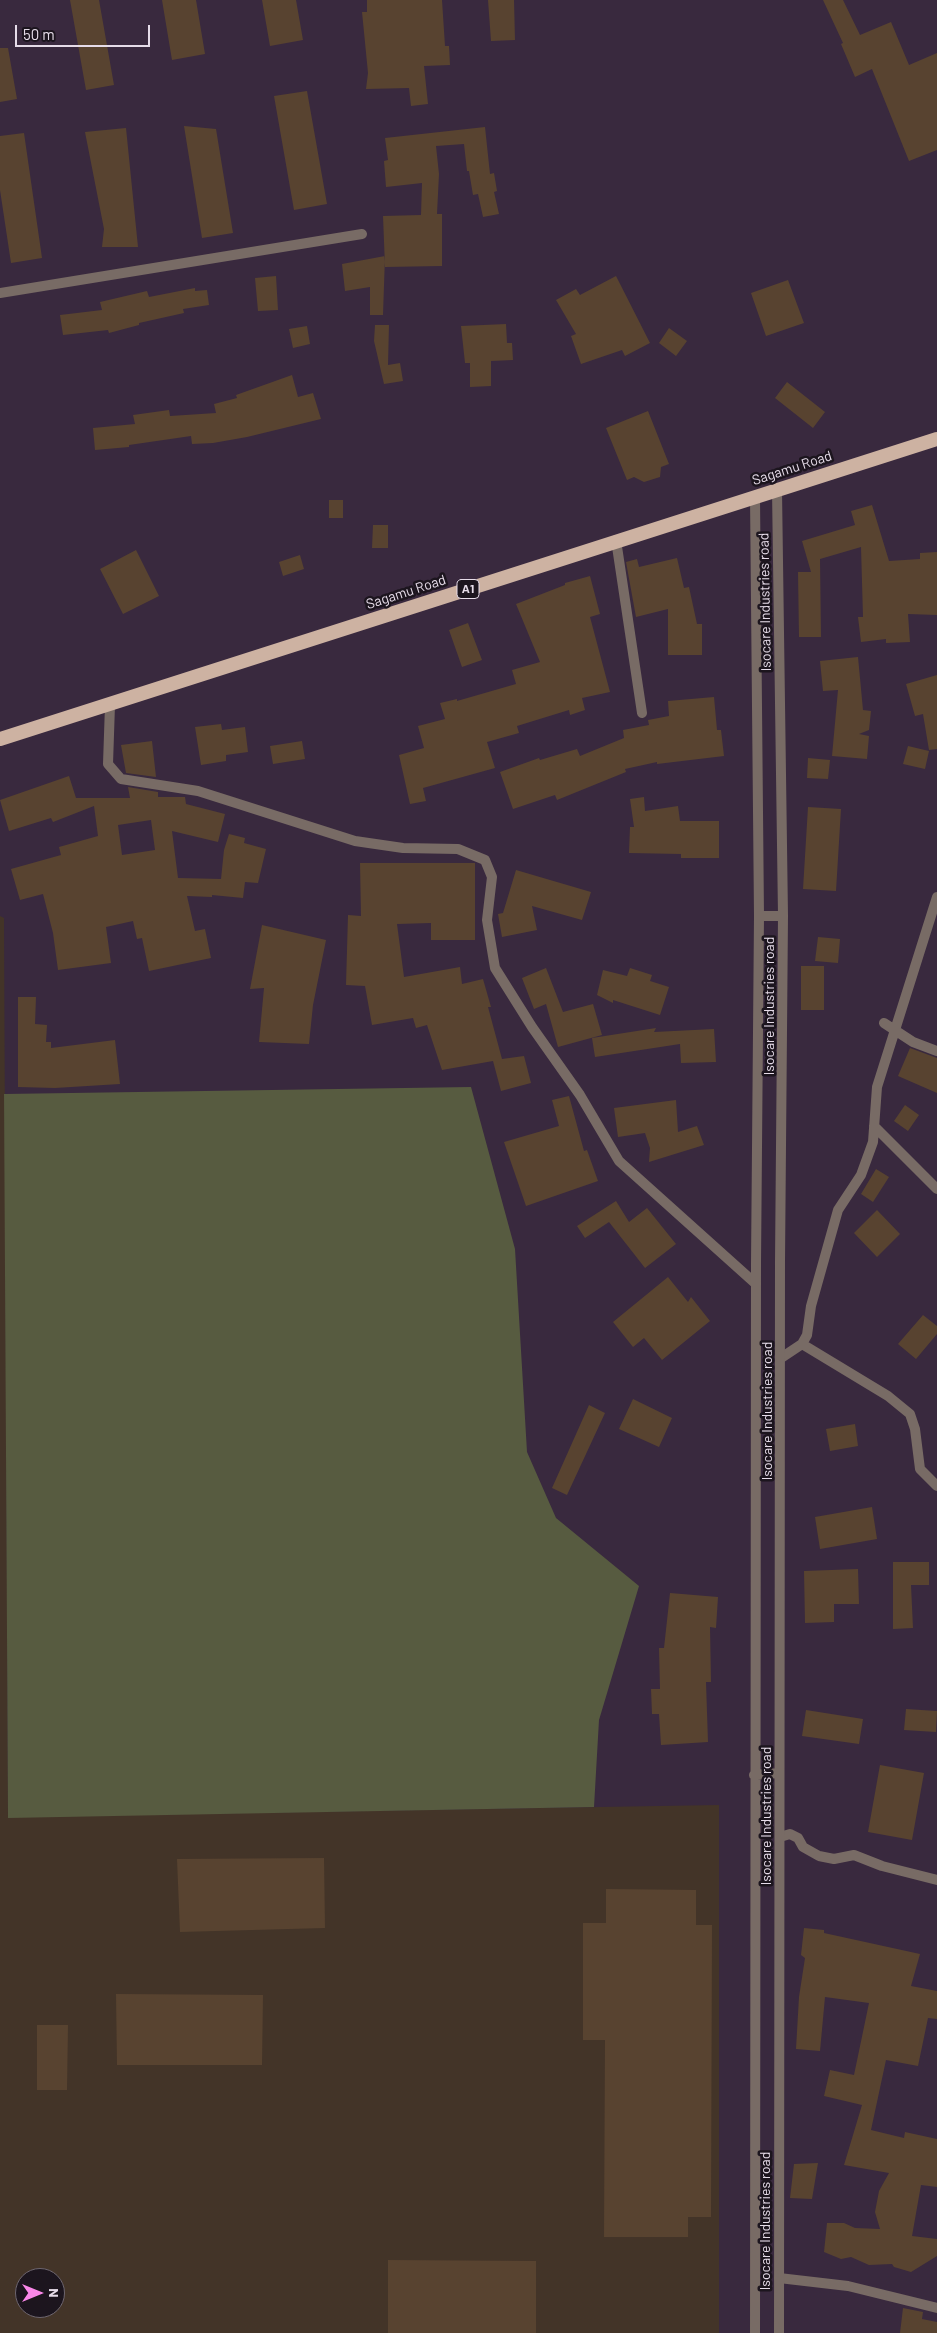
<!DOCTYPE html>
<html>
<head>
<meta charset="utf-8">
<style>
	body { margin:0 }
	#map { position:relative; width:937px; height:2333px; overflow:hidden; background:#39293e; font-family:Barlow,sans-serif }
	canvas { display:block }
	.north { position:absolute; left:15px; top:2268px; width:50px; height:50px; box-sizing:border-box; background:#1c151e; border:1px solid #6d656f; border-radius:50%; rotate:90deg; font-size:14px; font-weight:700; line-height:20px; text-align:center; color:#e6dce9 }
	.north::after { content:''; display:block; margin:auto; width:18px; height:22px; background:#f987e8; clip-path:polygon(50% 0,100% 100%,50% 72%,0 100%) }
	.scale { position:absolute; left:15px; top:25px; width:135px; height:22px; box-sizing:border-box; border:2px solid #e6dce9; border-top:0; padding-left:6px; font-size:15px; line-height:18px; white-space:nowrap; color:#e6dce9; -webkit-text-stroke:4px #1c151e; paint-order:stroke }
</style>
</head>
<body>
<div id="map">
<canvas width="937" height="2333"></canvas>
<div class="north">N</div>
<div class="scale">50 m</div>
</div>
<script>
const context = document.querySelector('canvas').getContext('2d');
context.lineJoin = 'round';
function fillPath(path, color) { context.fillStyle = color; context.fill(path, 'evenodd'); }
const poly = rows => new Path2D(rows.map(r => 'M' + r).join(''));
function trace(path, color, width, dash) { context.strokeStyle = color; context.lineWidth = width; context.lineCap = dash ? 'butt' : 'round'; context.setLineDash(dash || []); context.stroke(path); }
function write(font, color, halo, rows, align = 'center') {
  context.font = font + ' Barlow,sans-serif'; context.lineWidth = 5; context.setLineDash([]); context.textBaseline = 'middle'; context.strokeStyle = halo; context.fillStyle = color; for (const [text, x, y, turn = 0] of rows) {
    context.save(); context.translate(x, y); context.rotate((+turn || 0) * Math.PI / 180); context.textAlign = isNaN(turn) ? turn : align; if (halo) context.strokeText(text, 0, 0); context.fillText(text, 0, 0); context.restore();
  }
}
fillPath(poly([
	[0,916,4,918,8,1817,719,1805,719,2333,0,2333],
	[25,2278,55,2278,55,2308,25,2308]
]), '#433428');
fillPath(poly([
	[471,1087,515,1249,527,1452,556,1518,639,1586,599,1720,594,1807,8,1818,4,1094]
]), '#575b40');
fillPath(poly([
	[70,0,99,0,114,85,86,90],
	[162,0,196,0,205,54,172,60],
	[262,0,296,0,303,40,270,46],
	[367,0,442,0,445,46,449,46,450,65,424,66,428,104,411,106,409,88,366,89,368,73,362,12,367,12],
	[488,0,514,0,515,40,491,41],
	[823,0,843,0,860,35,891,22,909,65,937,53,937,150,909,161,872,69,855,77,841,44,843,43],
	[0,48,8,48,17,99,0,102],
	[307,91,327,204,294,210,274,96],
	[184,126,216,129,233,233,202,238],
	[485,127,490,174,494,173,497,191,494,192,499,214,483,217,478,194,473,195,469,171,467,171,464,144,436,146,439,174,437,214,442,214,442,266,385,267,383,216,421,215,422,183,386,187,384,161,388,160,385,138],
	[126,128,138,247,102,247,104,229,85,132],
	[24,133,42,258,11,263,0,190,0,136],
	[385,256,383,315,370,315,370,287,345,291,342,264],
	[276,276,278,310,258,311,255,278],
	[616,276,650,343,625,356,622,350,581,364,571,336,576,334,556,300,576,289,580,295],
	[788,280,804,323,766,336,751,293],
	[195,288,195,291,207,290,209,305,183,309,184,313,139,323,139,325,109,333,108,330,63,335,60,315,102,310,100,302,147,291,149,297],
	[506,324,507,343,512,343,513,360,491,361,491,386,470,387,470,363,465,363,461,326],
	[375,325,389,325,388,365,400,363,403,381,384,384,374,341],
	[307,326,310,344,293,348,289,329],
	[669,328,687,341,676,356,659,343],
	[292,375,298,397,313,393,321,419,247,437,213,443,192,444,191,436,129,445,129,447,95,450,93,428,135,424,133,415,169,410,170,416,216,413,214,404,237,398,236,395],
	[787,382,825,412,813,428,775,398],
	[648,411,669,464,661,467,660,477,644,482,634,477,627,480,606,428],
	[329,500,343,500,343,518,329,518],
	[872,505,889,561,920,559,920,553,937,552,937,615,908,614,910,642,886,643,886,639,861,642,858,617,863,617,861,547,820,559,821,637,799,637,798,572,811,572,802,541,855,525,851,511],
	[373,525,388,525,388,548,372,548],
	[136,550,159,596,123,614,100,569],
	[300,555,304,569,283,576,279,562],
	[677,558,684,588,689,587,697,624,702,624,702,655,668,655,668,609,636,617,626,562,637,559,639,567],
	[590,576,600,614,590,617,610,692,582,698,585,710,570,715,569,710,517,726,519,733,487,742,495,768,423,788,426,801,410,804,399,755,424,748,418,726,445,719,440,703,457,699,457,701,516,684,512,670,540,662,516,604,565,585,565,583],
	[468,623,482,660,462,667,449,630],
	[858,657,863,710,871,711,869,730,859,734,869,736,867,759,832,756,838,690,823,691,820,661],
	[937,675,937,749,929,750,923,714,915,716,906,684],
	[714,697,717,730,721,730,724,756,657,764,657,762,625,769,626,772,557,800,555,795,513,809,500,772,539,758,540,760,577,749,580,756,624,738,623,730,649,725,648,720,669,716,668,701],
	[221,724,222,730,245,727,248,752,226,755,226,761,201,765,195,727],
	[152,741,156,777,126,773,121,745],
	[302,741,305,759,273,764,270,746],
	[908,746,929,751,925,769,903,764],
	[808,758,830,760,828,779,807,778],
	[69,776,76,798,130,798,128,787,158,792,158,797,185,797,186,804,225,814,218,842,172,831,178,878,221,879,224,850,229,834,245,838,244,843,266,849,258,883,245,882,243,898,212,895,212,897,187,896,195,931,205,929,211,958,149,971,142,938,137,939,133,921,106,927,111,963,58,970,53,933,43,894,20,900,11,869,61,855,59,847,98,836,94,806,53,822,51,818,9,831,0,800],
	[151,820,155,850,122,855,118,825],
	[644,797,645,811,678,806,680,821,719,821,719,858,681,858,681,854,629,853,630,827,634,827,630,799],
	[808,807,841,809,836,891,803,889],
	[360,863,475,863,475,940,431,940,431,923,397,924,404,977,460,967,462,984,483,979,491,1007,488,1007,502,1059,524,1056,531,1083,501,1091,493,1061,442,1070,427,1025,416,1028,413,1018,372,1025,365,986,346,985,348,915,361,916],
	[516,870,591,892,582,920,532,906,537,930,502,937,498,914,503,913],
	[262,925,326,940,313,1005,309,1044,259,1042,264,988,250,989],
	[818,937,840,939,838,963,815,961],
	[801,966,824,966,824,1010,801,1010],
	[546,968,563,1012,593,1004,602,1035,558,1047,546,1004,534,1009,522,978],
	[630,968,652,975,650,981,669,987,660,1015,613,1000,613,1003,597,995,603,970,627,976],
	[18,997,36,997,35,1024,47,1025,46,1042,51,1042,51,1048,115,1040,120,1084,55,1088,18,1087],
	[656,1028,654,1032,714,1029,716,1062,681,1063,680,1044,595,1057,592,1038],
	[910,1048,937,1058,937,1093,898,1076],
	[569,1096,584,1151,587,1150,598,1181,526,1206,504,1142,559,1126,552,1100],
	[676,1100,678,1132,697,1126,704,1145,649,1162,650,1148,645,1133,618,1137,614,1108],
	[905,1105,919,1115,908,1131,894,1121],
	[876,1169,889,1177,873,1202,861,1194],
	[616,1201,629,1222,647,1208,676,1244,645,1268,609,1222,585,1238,577,1226],
	[877,1210,900,1234,877,1257,854,1233],
	[668,1277,688,1302,691,1297,710,1321,662,1360,644,1338,633,1347,613,1322],
	[923,1315,937,1326,937,1334,916,1359,898,1344],
	[633,1399,672,1418,659,1447,619,1429],
	[589,1405,605,1413,567,1495,552,1488],
	[855,1424,858,1446,830,1451,826,1429],
	[872,1507,877,1539,820,1549,815,1517],
	[893,1562,929,1562,929,1585,911,1585,913,1628,893,1629],
	[858,1569,859,1604,834,1604,834,1622,805,1623,804,1571],
	[670,1593,718,1597,716,1628,710,1627,711,1682,706,1682,708,1742,661,1745,659,1714,652,1714,651,1689,660,1689,659,1648,664,1648],
	[906,1709,937,1711,936,1732,904,1730],
	[806,1710,863,1719,859,1744,802,1736],
	[880,1765,924,1773,912,1840,868,1832],
	[324,1858,325,1928,180,1932,177,1859],
	[606,1889,696,1890,696,1925,712,1925,711,2217,688,2217,688,2237,604,2237,605,2040,583,2040,583,1923,606,1923],
	[804,1928,824,1930,824,1933,920,1954,911,1986,937,1991,937,2019,928,2018,918,2066,886,2060,871,2130,904,2138,905,2132,937,2139,937,2187,921,2185,912,2236,937,2239,937,2256,911,2272,894,2267,892,2264,869,2265,851,2257,841,2259,824,2252,827,2223,844,2223,855,2228,880,2229,875,2212,879,2191,889,2173,844,2165,862,2105,824,2096,830,2070,854,2075,869,2003,825,1997,820,2051,796,2049,799,1997,805,1958,801,1955],
	[116,1994,263,1995,262,2065,117,2065],
	[37,2025,68,2025,67,2090,37,2090],
	[818,2163,812,2199,790,2198,794,2164],
	[388,2260,536,2261,536,2333,388,2333],
	[903,2308,923,2312,922,2319,937,2322,937,2333,900,2333]
]), '#584330');
trace(poly([
	[0,293,362,234],
	[616,540,642,713],
	[110,705,108,764,121,779,198,791,355,841,403,848,458,849,485,860,492,877,487,920,495,968,532,1027,580,1095,619,1161,756,1284],
	[884,1023,913,1042,937,1051],
	[874,1126,937,1189],
	[802,1344,888,1396,910,1414,915,1429,920,1469,937,1486],
	[781,1358,802,1344,807,1335,811,1306,838,1210,861,1175,873,1142,877,1087,937,897],
	[780,1837,790,1834,798,1838,803,1847,819,1856,834,1859,854,1855,882,1866,937,1880],
	[779,2278,848,2286,937,2308]
]), '#786b65', 10);
trace(poly([
	[777,490,783,916,780,1261,779,2333],
	[759,916,783,916],
	[754,1775,779,1773],
	[755,2333,756,1263,759,916,755,497]
]), '#786b65', 10);
trace(poly([
	[0,739,937,439]
]), '#cdb2a2', 14);
for (const [x, y, w] of [
	[468,589,22]
]) { const box = new Path2D(); box.roundRect(x - w / 2, y - 9.5, w, 19, 4); context.fillStyle = '#1c151e'; context.fill(box); trace(box, '#e6dce9', 1); }
write('bold 12px', '#e6dce9', null, [
	["A1",468,589]
]);
write('14px', '#e6dce9', '#1c151e', [
	["Sagamu Road",792,468,-18],
	["Sagamu Road",406,592,-18],
	["Isocare Industries road",765,602,-91],
	["Isocare Industries road",769,1006,-90],
	["Isocare Industries road",767,1411,-90],
	["Isocare Industries road",766,1816,-90],
	["Isocare Industries road",765,2221,-90]
]);
</script>
</body>
</html>
